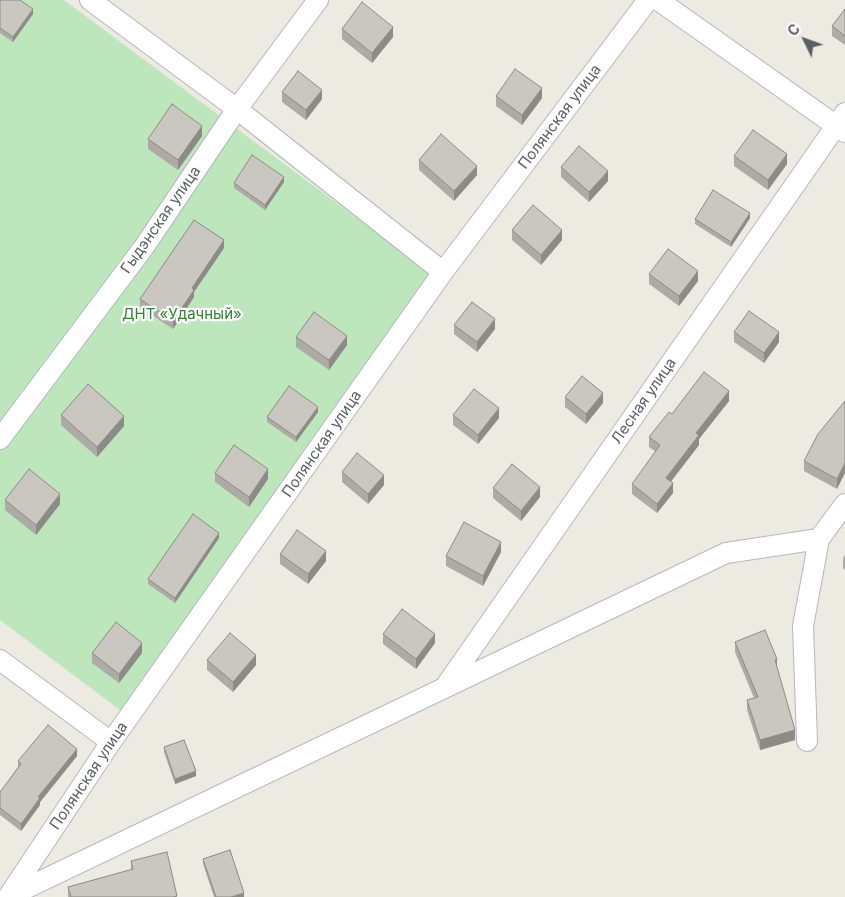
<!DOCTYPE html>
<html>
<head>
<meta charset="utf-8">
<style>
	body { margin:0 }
	#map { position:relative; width:845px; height:897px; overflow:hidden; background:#edeae1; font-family:Inter,sans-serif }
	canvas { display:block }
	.north { position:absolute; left:780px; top:15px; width:50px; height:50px; -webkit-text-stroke:4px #fff; paint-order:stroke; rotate:312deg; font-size:14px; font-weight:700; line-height:20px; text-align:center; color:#5a5e62 }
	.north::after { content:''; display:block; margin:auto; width:18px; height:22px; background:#5a5e62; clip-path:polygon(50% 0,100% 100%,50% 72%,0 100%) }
</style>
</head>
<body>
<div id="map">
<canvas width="845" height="897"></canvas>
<div class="north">С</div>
</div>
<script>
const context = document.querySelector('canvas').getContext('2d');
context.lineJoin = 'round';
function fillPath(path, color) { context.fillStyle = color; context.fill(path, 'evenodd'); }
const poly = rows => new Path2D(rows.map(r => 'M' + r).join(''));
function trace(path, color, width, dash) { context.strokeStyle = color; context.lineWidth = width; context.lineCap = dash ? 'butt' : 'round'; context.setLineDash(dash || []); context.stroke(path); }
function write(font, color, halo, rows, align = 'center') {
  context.font = font + ' Inter,sans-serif'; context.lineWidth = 4.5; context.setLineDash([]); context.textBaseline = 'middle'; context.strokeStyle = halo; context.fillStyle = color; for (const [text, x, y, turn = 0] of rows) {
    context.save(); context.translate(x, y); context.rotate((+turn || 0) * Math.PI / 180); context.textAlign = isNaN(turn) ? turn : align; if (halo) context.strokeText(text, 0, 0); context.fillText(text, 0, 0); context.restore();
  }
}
fillPath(poly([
	[0,0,64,0,432,274,124,713,0,620]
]), '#bee6bc');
const minor = poly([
	[90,0,237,109,443,272],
	[658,0,845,132],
	[0,439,144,247,237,109,318,0],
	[0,660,111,742],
	[445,687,845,113],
	[807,741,803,626,819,539,845,504],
	[10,896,726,553,819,539],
	[8,897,111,742,443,272,648,0]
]);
trace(minor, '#b4b8bc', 22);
trace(minor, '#fff', 20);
fillPath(poly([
	[0,0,33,14,13,42,0,33],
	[845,9,845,45,832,36,832,26],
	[342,29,393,37,372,63,342,39],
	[282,92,322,99,306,120,282,102],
	[496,96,542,98,522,125,496,106],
	[202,136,178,170,148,149,148,139],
	[734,156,787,164,768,190,734,166],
	[419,160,477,175,454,201,419,170],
	[561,167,608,181,589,202,561,177],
	[284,182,265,210,234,188,234,183],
	[750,218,731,247,695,224,695,219],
	[512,230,562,240,541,265,512,240],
	[224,248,194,292,194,297,173,329,140,307,140,299],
	[649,274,698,281,679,306,649,284],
	[454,325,495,329,477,352,454,334],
	[734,332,779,342,764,363,734,342],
	[296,337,347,345,329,370,296,347],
	[565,397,603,403,586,424,565,407],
	[729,401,699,439,699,445,671,481,673,493,657,513,632,494,632,484,656,452,649,447,649,437,672,414],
	[845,401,837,489,804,471,804,461],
	[318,412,296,442,267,422,267,417],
	[61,415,124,426,97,457,61,425],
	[453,415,499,418,478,444,453,425],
	[342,472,384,485,368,504,342,482],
	[215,473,268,479,249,507,215,482],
	[493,488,540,497,521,521,493,498],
	[5,500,60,504,36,535,5,510],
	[219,538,175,603,148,584,148,579],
	[501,552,483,586,446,566,446,556],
	[280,554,326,561,308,584,280,564],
	[845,555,845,570,843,568,843,558],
	[383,634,435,643,416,669,383,644],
	[735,642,795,740,760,750,747,710,747,700,754,698,735,652],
	[92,653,142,653,119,683,92,663],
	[207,660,256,665,233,692,207,670],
	[164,747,196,776,175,784,164,752],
	[77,756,40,802,40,805,21,831,0,815,0,792,18,767,18,761],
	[203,859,244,897,214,897,203,864],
	[131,861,177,897,68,897,68,887,131,870]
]), '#aeaaa5');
fillPath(poly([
	[33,9,33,14,13,42,13,37],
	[393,27,393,37,372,63,372,53],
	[542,88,542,98,522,125,522,115],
	[322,90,322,99,306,120,306,110],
	[202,126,202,136,178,170,178,160],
	[787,154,787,164,768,190,768,180],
	[477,166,477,175,454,201,454,191],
	[608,171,608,181,589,202,589,192],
	[284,177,284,182,265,210,265,205],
	[750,213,750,218,731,247,731,242],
	[562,230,562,240,541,265,541,255],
	[224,240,224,248,194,292,194,297,173,329,173,321,192,288],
	[698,271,698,281,679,306,679,296],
	[495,319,495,329,477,352,477,342],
	[779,332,779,342,764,363,764,353],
	[347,336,347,345,329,370,329,360],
	[729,391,729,401,699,439,699,445,666,488,666,478,696,433],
	[603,393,603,403,586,424,586,414],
	[318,407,318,412,296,442,296,437],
	[499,408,499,418,478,444,478,435],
	[124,416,124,426,97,457,97,447],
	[845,463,845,473,837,489,837,479],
	[268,469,268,479,249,507,249,497],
	[384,475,384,485,368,504,368,494],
	[673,483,673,493,657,513,657,504],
	[540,487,540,497,521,521,521,511],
	[60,494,60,504,36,535,36,525],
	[219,533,219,538,175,603,175,598],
	[501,542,501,552,483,586,483,576],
	[326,551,326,561,308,584,308,574],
	[435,634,435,643,416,669,416,659],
	[142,643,142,653,119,683,119,674],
	[256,655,256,665,233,692,233,682],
	[777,659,777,669,775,660],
	[795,730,795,740,760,750,760,740],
	[77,749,77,756,40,802,40,805,21,831,21,824,38,797],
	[196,771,196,776,175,784,175,779],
	[244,893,244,897,231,897]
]), '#8d8b86');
const building = poly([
	[0,0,20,0,33,9,13,37,0,28,0,0],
	[362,2,393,27,372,53,342,29,362,2],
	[845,9,845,36,832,26,845,9],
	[515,69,542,88,522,115,496,96,515,69],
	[298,71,322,90,306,110,282,92,298,71],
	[172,104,202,126,178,160,148,139,172,104],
	[753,130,787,154,768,180,734,156,753,130],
	[441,134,477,166,454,191,419,160,441,134],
	[579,146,608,171,589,192,561,167,579,146],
	[252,155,284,177,265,205,234,183,252,155],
	[713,190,750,213,731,242,695,219,713,190],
	[533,205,562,230,541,255,512,230,533,205],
	[194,220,224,240,192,288,194,290,173,321,140,299,194,220],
	[668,249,698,271,679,296,649,274,668,249],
	[472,302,495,319,477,342,454,325,472,302],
	[749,311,779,332,764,353,734,332,749,311],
	[314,312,347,336,329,360,296,337,314,312],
	[704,372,729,391,696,433,699,435,666,478,673,483,657,504,632,484,660,445,649,437,669,412,672,414,704,372],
	[582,376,603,393,586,414,565,397,582,376],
	[88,384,124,416,97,447,61,415,88,384],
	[289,386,318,407,296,437,267,417,289,386],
	[474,389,499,408,478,435,453,415,474,389],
	[845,401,845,463,837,479,804,461,818,434,845,401],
	[234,445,268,469,249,497,215,473,234,445],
	[357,453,384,475,368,494,342,472,357,453],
	[512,464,540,487,521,511,493,488,512,464],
	[29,469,60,494,36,525,5,500,29,469],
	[193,514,219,533,175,598,148,579,193,514],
	[464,522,501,542,483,576,446,556,464,522],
	[297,530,326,551,308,574,280,554,297,530],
	[402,609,435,634,416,659,383,634,402,609],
	[116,622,142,643,119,674,92,653,116,622],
	[765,630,777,659,775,660,795,730,760,740,747,700,758,697,735,642,765,630],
	[230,633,256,655,233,682,207,660,230,633],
	[48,725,77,749,38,797,40,798,21,824,0,808,0,792,21,764,18,761,48,725],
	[184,740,196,771,175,779,164,747,184,740],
	[230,850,244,893,231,897,216,897,203,859,230,850],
	[167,852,177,896,173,897,71,897,68,887,133,869,131,861,167,852]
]);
fillPath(building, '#cac6c0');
trace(building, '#8d8b86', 1);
write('15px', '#5a5e62', '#fff', [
	["Полянская улица",560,117,-53],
	["Гыдэнская улица",161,220,-55],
	["Лесная улица",644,401,-55],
	["Полянская улица",322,444,-55],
	["Полянская улица",89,776,-56]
]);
write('15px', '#328231', '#fff', [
	["ДНТ «Удачный»",182,314]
]);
</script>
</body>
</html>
